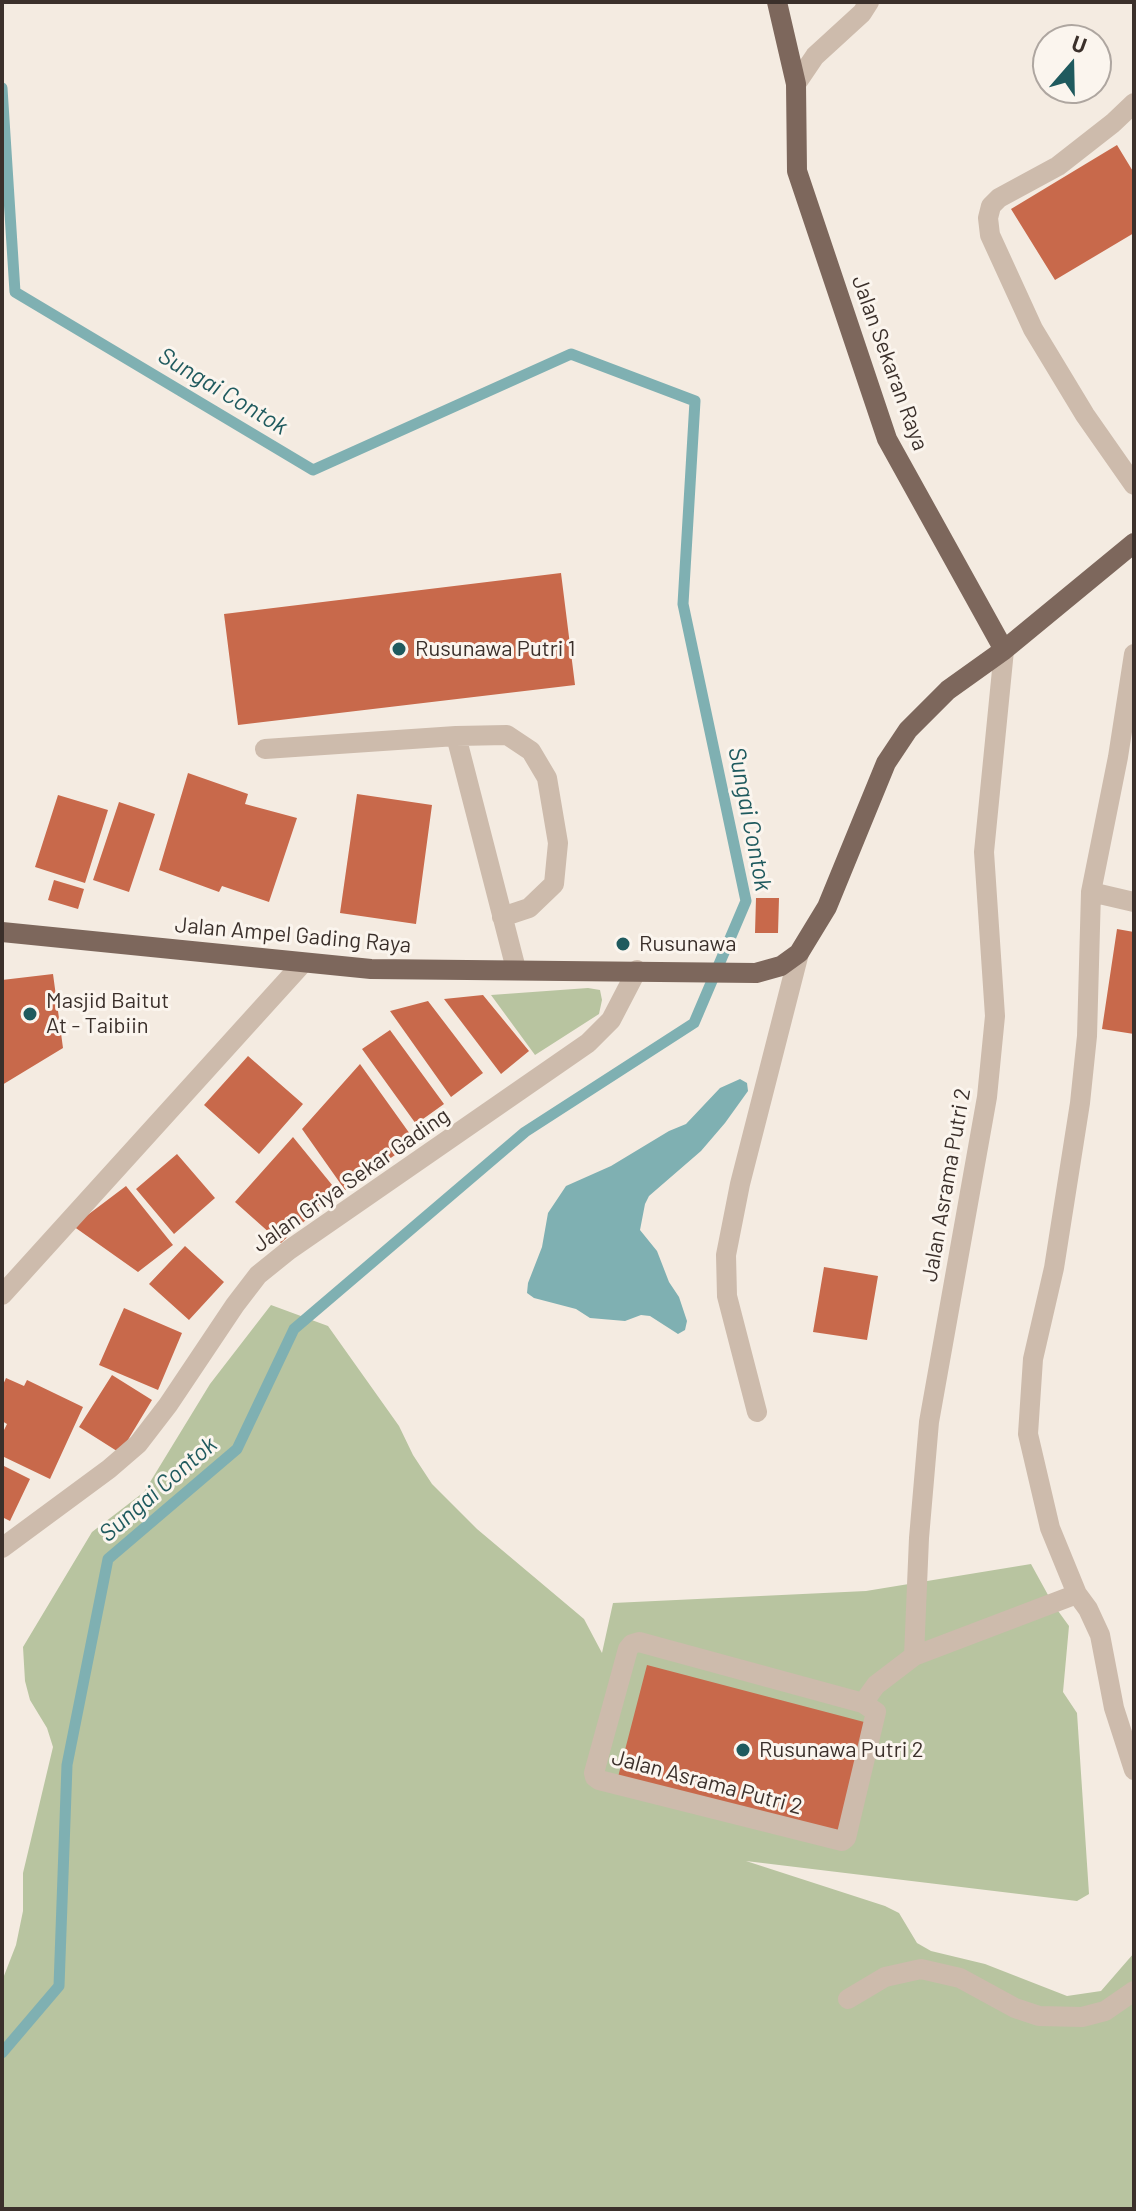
<!DOCTYPE html>
<html>
<head>
<meta charset="utf-8">
<style>
	body { margin:0 }
	#map { position:relative; width:1136px; height:2211px; overflow:hidden; background:#f4ebe1; font-family:Barlow,sans-serif }
	canvas { display:block }
	.frame { position:absolute; inset:0; border:4px solid #3b302b; pointer-events:none }
	.north { position:absolute; left:1032px; top:24px; width:80px; height:80px; box-sizing:border-box; background:#fbf5ee; border:2px solid #aea6a0; border-radius:50%; rotate:20deg; font-size:22px; font-weight:700; line-height:32px; text-align:center; color:#3b302b }
	.north::after { content:''; display:block; margin:auto; width:28px; height:36px; background:#1f5a5e; clip-path:polygon(50% 0,100% 100%,50% 72%,0 100%) }
</style>
</head>
<body>
<div id="map">
<canvas width="1136" height="2211"></canvas>
<div class="frame"></div>
<div class="north">U</div>
</div>
<script>
const context = document.querySelector('canvas').getContext('2d');
context.lineJoin = 'round';
function fillPath(path, color) { context.fillStyle = color; context.fill(path, 'evenodd'); }
const poly = rows => new Path2D(rows.map(r => 'M' + r).join(''));
function trace(path, color, width, dash) { context.strokeStyle = color; context.lineWidth = width; context.lineCap = dash ? 'butt' : 'round'; context.setLineDash(dash || []); context.stroke(path); }
function write(font, color, halo, rows, align = 'center') {
  context.font = font + ' Barlow,sans-serif'; context.lineWidth = 6; context.setLineDash([]); context.textBaseline = 'middle'; context.strokeStyle = halo; context.fillStyle = color; for (const [text, x, y, turn = 0] of rows) {
    context.save(); context.translate(x, y); context.rotate((+turn || 0) * Math.PI / 180); context.textAlign = isNaN(turn) ? turn : align; if (halo) context.strokeText(text, 0, 0); context.fillText(text, 0, 0); context.restore();
  }
}
fillPath(poly([
	[588,988,600,990,602,1000,599,1014,535,1055,491,995],
	[271,1305,328,1326,399,1426,413,1455,432,1484,477,1529,584,1619,602,1653,613,1603,866,1591,1031,1564,1053,1604,1069,1626,1063,1692,1077,1713,1089,1894,1077,1901,746,1861,885,1906,899,1913,917,1943,931,1951,985,1964,1067,1996,1101,1991,1134,1953,1134,2209,2,2209,2,1981,16,1945,23,1911,23,1873,53,1747,47,1728,30,1700,25,1681,23,1647,92,1532,144,1492,210,1384]
]), '#b8c4a0');
fillPath(poly([
	[740,1079,747,1083,748,1091,725,1123,701,1151,649,1196,645,1204,640,1230,657,1251,669,1282,679,1297,687,1321,685,1330,678,1334,650,1316,641,1315,625,1321,590,1318,576,1309,534,1298,527,1293,528,1283,542,1247,548,1213,566,1186,611,1166,669,1131,686,1124,720,1088]
]), '#7fb0b2');
trace(poly([
	[2,88,15,292,313,470,571,354,695,401,683,604,746,901,694,1023,525,1132,294,1329,237,1449,108,1559,67,1765,59,1986,2,2053]
]), '#7fb0b2', 11);
fillPath(poly([
	[1117,145,1134,173,1134,233,1055,280,1011,209],
	[561,573,575,685,238,725,224,614],
	[188,773,248,794,245,804,297,818,269,902,222,886,219,892,159,870],
	[357,794,432,805,416,924,340,913],
	[58,795,108,810,85,883,35,867],
	[119,802,155,814,129,892,93,880],
	[54,880,84,889,78,909,48,900],
	[756,898,779,898,778,933,755,933],
	[1117,929,1134,932,1134,1034,1102,1029],
	[53,974,63,1048,2,1085,2,980],
	[483,995,529,1051,501,1074,444,999],
	[428,1001,483,1073,451,1097,390,1011],
	[390,1030,444,1104,416,1124,362,1049],
	[248,1056,303,1104,259,1154,204,1105],
	[360,1064,415,1141,345,1190,302,1129],
	[293,1137,337,1191,281,1243,235,1202],
	[177,1154,215,1198,174,1234,136,1189],
	[126,1186,173,1245,138,1272,73,1226],
	[185,1246,224,1282,189,1320,149,1284],
	[824,1267,878,1276,867,1340,813,1332],
	[124,1308,182,1333,158,1390,99,1365],
	[112,1375,152,1400,120,1453,79,1427],
	[6,1378,24,1386,27,1380,83,1407,50,1479,2,1456,2,1434,7,1424,2,1421,2,1387],
	[2,1465,30,1479,10,1521,2,1517],
	[647,1665,868,1723,841,1837,618,1777]
]), '#c8694b');
trace(poly([
	[796,84,815,56,862,13,869,2],
	[1134,103,1113,123,1058,166,999,198,991,206,988,218,990,235,1033,329,1085,415,1134,485],
	[456,736,507,735,531,751,547,778,558,843,554,884,529,908,502,917],
	[265,749,456,736,516,969],
	[1091,892,1134,902],
	[2,1295,302,964],
	[757,1412,727,1296,726,1255,740,1184,799,953],
	[2,1548,109,1469,138,1444,168,1405,235,1305,258,1275,289,1250,588,1043,611,1020,637,970],
	[1077,1594,1088,1609,1100,1635,1114,1708,1134,1770],
	[914,1656,1077,1594,1050,1528,1028,1434,1033,1359,1054,1268,1080,1103,1087,1036,1091,892,1118,757,1134,654],
	[863,1703,876,1712,846,1838,842,1841,599,1780,595,1777,594,1773,628,1649,632,1644,639,1642,863,1703,876,1685,914,1656,919,1538,929,1422,987,1097,995,1016,984,852,1004,650],
	[848,1999,885,1977,921,1969,960,1978,1015,2008,1039,2016,1082,2017,1105,2011,1134,1991]
]), '#cdbbac', 20);
trace(poly([
	[777,2,796,84,797,171,887,439,1004,650],
	[2,932,371,969,756,973,781,966,799,953,827,907,886,763,908,730,948,690,1004,650,1134,543]
]), '#7d675c', 20);
for (const [x, y, r, color] of [
	[399,649,8,"#1f5a5e"],
	[623,944,8,"#1f5a5e"],
	[30,1014,8,"#1f5a5e"],
	[743,1750,8,"#1f5a5e"]
]) { const dot = new Path2D(); dot.arc(x, y, r, 0, 2 * Math.PI); context.fillStyle = color; context.fill(dot); trace(dot, '#fbf5ee', 3); }
write('22px', '#3b302b', '#fbf5ee', [
	["Jalan Sekaran Raya",890,363,70],
	["Jalan Ampel Gading Raya",293,935,5],
	["Jalan Griya Sekar Gading",351,1180,-35],
	["Jalan Asrama Putri 2",946,1185,-80],
	["Jalan Asrama Putri 2",707,1782,15]
]);
write('22px', '#3b302b', '#fbf5ee', [
	["Rusunawa Putri 1",415,649],
	["Rusunawa",639,944],
	["Masjid Baitut",46,1001],
	["At - Taibiin",46,1026],
	["Rusunawa Putri 2",759,1750]
], 'left');
write('italic 24px', '#1f5a5e', '#fbf5ee', [
	["Sungai Contok",223,391,31],
	["Sungai Contok",750,819,79],
	["Sungai Contok",158,1489,-41]
]);
</script>
</body>
</html>
